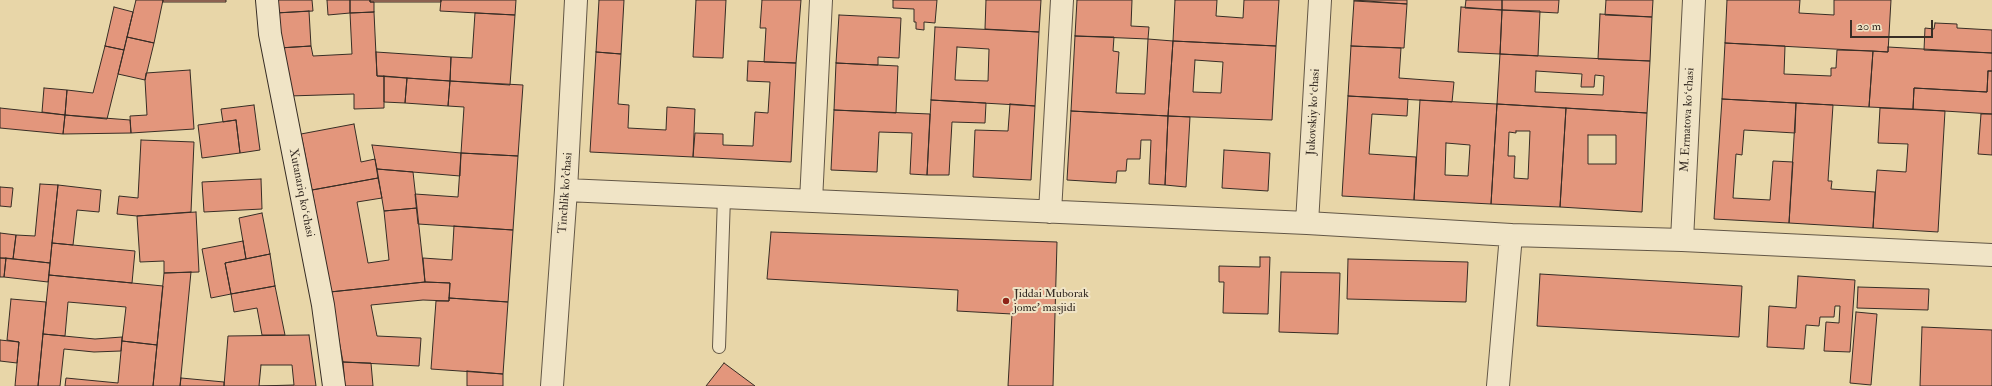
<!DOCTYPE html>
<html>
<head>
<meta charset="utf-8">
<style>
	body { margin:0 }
	#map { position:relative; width:1992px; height:386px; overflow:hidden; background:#e8d6a8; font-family:"IM FELL Double Pica",serif }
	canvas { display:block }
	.scale { position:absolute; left:1850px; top:20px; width:83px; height:18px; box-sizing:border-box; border:2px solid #372d25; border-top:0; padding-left:5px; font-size:12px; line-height:14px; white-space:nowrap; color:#372d25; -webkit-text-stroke:3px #f0e4c6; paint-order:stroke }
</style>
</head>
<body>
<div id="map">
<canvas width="1992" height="386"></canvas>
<div class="scale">20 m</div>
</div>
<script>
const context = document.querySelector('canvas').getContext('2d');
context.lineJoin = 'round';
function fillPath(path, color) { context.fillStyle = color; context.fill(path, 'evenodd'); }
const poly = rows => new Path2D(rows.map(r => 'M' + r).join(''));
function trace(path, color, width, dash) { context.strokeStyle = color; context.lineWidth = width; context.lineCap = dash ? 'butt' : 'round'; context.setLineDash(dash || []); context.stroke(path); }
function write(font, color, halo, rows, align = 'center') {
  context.font = font + ' "IM FELL Double Pica",serif'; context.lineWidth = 4; context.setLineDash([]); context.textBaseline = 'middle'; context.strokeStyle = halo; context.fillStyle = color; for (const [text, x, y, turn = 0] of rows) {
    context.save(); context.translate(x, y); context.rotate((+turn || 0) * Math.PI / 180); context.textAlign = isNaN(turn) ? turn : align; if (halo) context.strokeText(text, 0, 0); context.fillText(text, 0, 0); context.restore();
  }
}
const building = poly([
	[136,0,163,0,154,43,127,37,136,0],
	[163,0,226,0,226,2,163,2,163,0],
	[273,0,312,0,313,11,274,13,273,0],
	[327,0,350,0,350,13,328,15,327,0],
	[350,0,370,0,370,2,374,2,374,12,350,13,350,0],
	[370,0,441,0,441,2,370,2,370,0],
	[441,0,516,0,515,15,440,11,441,0],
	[599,0,624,0,621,54,596,52,599,0],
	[696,0,726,0,723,58,693,57,696,0],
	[762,0,801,0,796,63,764,62,766,28,760,28,762,0],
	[893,0,937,0,935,23,924,22,924,30,916,29,916,22,914,22,914,9,893,8,893,0],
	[986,0,1041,0,1039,32,985,29,986,0],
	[1077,0,1132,0,1131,26,1149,27,1148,39,1075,36,1077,0],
	[1175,0,1217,0,1216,16,1243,18,1244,0,1279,0,1276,46,1173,41,1175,0],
	[1354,0,1407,0,1407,4,1354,0],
	[1466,0,1502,0,1502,10,1465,8,1466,0],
	[1502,0,1559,0,1558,13,1502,10,1502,0],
	[1606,0,1653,0,1652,17,1605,15,1606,0],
	[1727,0,1800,0,1799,13,1834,15,1834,0,1891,0,1888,52,1725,43,1727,0],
	[1354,1,1407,4,1404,48,1351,46,1354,1],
	[114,7,133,12,124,50,105,46,114,7],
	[1461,7,1502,10,1500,54,1458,52,1461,7],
	[1502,10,1540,11,1538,56,1500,54,1502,10],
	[309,11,311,46,279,48,277,13,309,11],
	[374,12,377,76,384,76,384,108,354,109,354,94,289,96,279,48,311,46,313,56,352,54,350,13,374,12],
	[475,13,515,15,510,85,450,81,451,57,472,58,475,13],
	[1600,14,1652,17,1650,61,1598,59,1600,14],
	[839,15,901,18,899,58,878,57,878,65,836,63,839,15],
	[1935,23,1957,24,1957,28,1992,30,1992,53,1924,50,1925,28,1934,29,1935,23],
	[935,27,1039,32,1035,106,931,100,935,27],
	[957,47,989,49,988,81,955,80,957,47],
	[1075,36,1114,37,1113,51,1119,52,1116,93,1145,94,1148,39,1173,41,1168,116,1071,111,1075,36],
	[127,37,154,43,145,80,118,74,127,37],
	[1173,41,1276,46,1272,120,1168,116,1173,41],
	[1195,60,1223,62,1221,93,1193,92,1195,60],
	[1725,43,1785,46,1784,74,1831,76,1831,68,1836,68,1837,50,1873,51,1869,107,1722,99,1725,43],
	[105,46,124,50,107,119,65,115,67,90,93,93,105,46],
	[1351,46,1401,48,1399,78,1454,82,1452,102,1348,96,1351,46],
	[1888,47,1992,53,1992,71,1988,71,1987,92,1914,88,1913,109,1869,107,1873,51,1888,52,1888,47],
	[376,52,451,57,450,81,377,76,376,52],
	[596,52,621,54,618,104,629,105,628,128,666,130,667,107,695,109,693,157,590,152,596,52],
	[1500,54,1650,61,1647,113,1497,104,1500,54],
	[1536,71,1582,74,1581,87,1594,87,1595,75,1604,76,1603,95,1535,92,1536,71],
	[748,61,796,63,791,162,693,157,695,133,723,134,723,145,753,146,755,112,768,113,770,82,747,81,748,61],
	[836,63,898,66,896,113,834,110,836,63],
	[190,70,194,129,131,133,130,116,147,115,145,80,146,73,190,70],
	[1988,71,1992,71,1992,114,1913,109,1914,88,1987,92,1988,71],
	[384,76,407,78,405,103,384,102,384,76],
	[407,78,450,81,448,106,405,103,407,78],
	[450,81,523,85,518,156,461,153,464,107,448,106,450,81],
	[44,88,67,90,65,115,42,112,44,88],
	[1348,96,1408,99,1407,116,1372,114,1369,154,1416,157,1414,200,1342,196,1348,96],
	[1722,99,1796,103,1795,133,1744,130,1742,155,1736,154,1733,198,1770,200,1773,161,1793,162,1789,223,1714,219,1722,99],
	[931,100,986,103,985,123,952,122,949,175,927,175,931,100],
	[1420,100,1497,104,1491,204,1414,200,1420,100],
	[1446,143,1470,145,1468,176,1445,175,1446,143],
	[1796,103,1833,105,1828,181,1832,181,1831,189,1875,192,1873,228,1789,223,1796,103],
	[1010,104,1035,106,1031,180,973,177,975,130,1008,131,1010,104],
	[1497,104,1566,108,1560,207,1491,204,1497,104],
	[1516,131,1530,131,1528,179,1514,178,1515,156,1508,156,1509,132,1516,133,1516,131],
	[254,105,260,150,240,153,236,120,223,122,221,109,254,105],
	[0,108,65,115,63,134,0,128,0,108],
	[1566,108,1647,113,1642,212,1560,207,1566,108],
	[1588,135,1616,135,1616,164,1588,164,1588,135],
	[1880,108,1945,111,1938,232,1873,228,1877,170,1906,172,1908,144,1878,143,1880,108],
	[834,110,930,114,927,175,910,174,912,133,879,132,877,172,831,170,834,110],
	[1071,111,1168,116,1165,185,1149,184,1151,140,1141,140,1140,159,1127,159,1126,171,1117,171,1116,183,1067,180,1071,111],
	[1981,114,1992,114,1992,155,1978,154,1981,114],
	[65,115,130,120,131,133,63,134,65,115],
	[1168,116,1190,117,1186,187,1165,185,1168,116],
	[236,120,240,153,202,158,198,125,236,120],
	[354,124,361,162,375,159,378,178,312,190,301,134,354,124],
	[141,140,194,142,191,212,137,216,117,214,119,196,138,198,141,140],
	[372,145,461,153,460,176,377,169,372,145],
	[1224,150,1270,153,1268,191,1222,188,1224,150],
	[461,153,518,156,513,230,418,224,415,194,458,197,461,153],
	[377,169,413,172,417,208,384,211,377,169],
	[378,178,382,198,357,202,368,263,389,260,384,211,417,208,425,282,330,292,312,190,378,178],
	[261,179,262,209,204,212,202,182,261,179],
	[40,184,58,185,50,263,13,259,16,235,35,236,40,184],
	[58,185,101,190,99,212,77,210,73,245,52,243,58,185],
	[0,187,13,188,11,207,0,206,0,187],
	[196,212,199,272,164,273,164,261,140,262,137,216,196,212],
	[262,213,270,254,246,259,239,218,262,213],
	[454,226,513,230,508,302,449,298,450,283,425,282,423,258,452,260,454,226],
	[771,232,1057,242,1053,386,1008,386,1012,314,957,311,958,290,767,279,771,232],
	[0,233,16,235,13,259,0,258,0,233],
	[243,241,246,259,225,263,231,294,211,298,202,249,243,241],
	[52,243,135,251,132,283,49,275,52,243],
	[270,254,275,286,231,294,225,263,270,254],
	[1260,257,1270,257,1268,314,1223,313,1224,282,1219,282,1219,266,1260,267,1260,257],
	[0,258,6,258,4,277,0,277,0,258],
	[6,258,50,263,48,282,4,277,6,258],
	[1348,259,1468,262,1466,302,1347,299,1348,259],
	[191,272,180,386,153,386,164,273,191,272],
	[1281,272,1340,273,1338,334,1279,332,1281,272],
	[1540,274,1742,286,1739,337,1537,326,1540,274],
	[49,275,163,286,157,345,122,341,126,307,68,302,65,336,43,334,49,275],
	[1798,276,1855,280,1850,352,1824,351,1826,322,1839,323,1840,306,1835,306,1834,317,1820,317,1819,326,1806,325,1804,349,1767,347,1769,306,1796,308,1798,276],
	[425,282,450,283,449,301,423,300,371,305,377,336,421,338,419,366,343,362,330,292,425,282],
	[275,286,285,335,262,335,257,308,234,312,231,294,275,286],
	[1858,287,1929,289,1928,310,1857,308,1858,287],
	[449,298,508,302,503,374,431,369,436,301,449,301,449,298],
	[11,299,46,302,38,386,15,386,19,342,7,340,11,299],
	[1856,312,1877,314,1871,385,1850,383,1856,312],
	[1922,327,1992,330,1992,386,1920,386,1922,327],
	[43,334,95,339,122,337,121,351,94,352,64,349,60,386,38,386,43,334],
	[309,335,316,386,224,386,228,336,309,335],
	[261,365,292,365,294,385,259,386,261,365],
	[0,340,19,342,17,363,0,361,0,340],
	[122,341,157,345,153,386,65,386,66,378,118,383,122,341],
	[343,362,371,363,373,386,345,386,343,362],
	[724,363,755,386,706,386,724,363],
	[467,371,503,374,503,386,467,386,467,371],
	[181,378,224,382,224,386,180,386,181,378]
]);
fillPath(building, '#e3967c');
trace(building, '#372d25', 1);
const lane = poly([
	[719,347,724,197]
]);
const street = poly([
	[566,190,1307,223,1511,235,1682,240,1992,255],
	[811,201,821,0],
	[1050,212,1062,0],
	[1307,223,1320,0],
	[1682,240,1694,0],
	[552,386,566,190,576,0],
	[1498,386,1511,235]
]);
const secondary = poly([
	[267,0,270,34,323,305,334,386]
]);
trace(lane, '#635746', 14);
trace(street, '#635746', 24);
trace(secondary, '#372d25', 24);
trace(lane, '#f0e4c6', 12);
trace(street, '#f0e4c6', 22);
trace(secondary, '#f0e4c6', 22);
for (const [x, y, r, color] of [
	[1006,301,4,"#8f2418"]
]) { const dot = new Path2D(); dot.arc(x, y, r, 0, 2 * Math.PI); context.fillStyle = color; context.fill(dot); trace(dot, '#f0e4c6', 1.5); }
write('12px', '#372d25', '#f0e4c6', [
	["Jukovskiy koʻchasi",1314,112,-87],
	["M. Ermatova koʻchasi",1688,120,-87],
	["Xutanariq koʻchasi",301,193,79],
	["Tinchlik ko'chasi",566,193,-86]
]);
write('12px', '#372d25', '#f0e4c6', [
	["Jiddai Muborak",1014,294],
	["jome' masjidi",1014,308]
], 'left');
</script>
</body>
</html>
